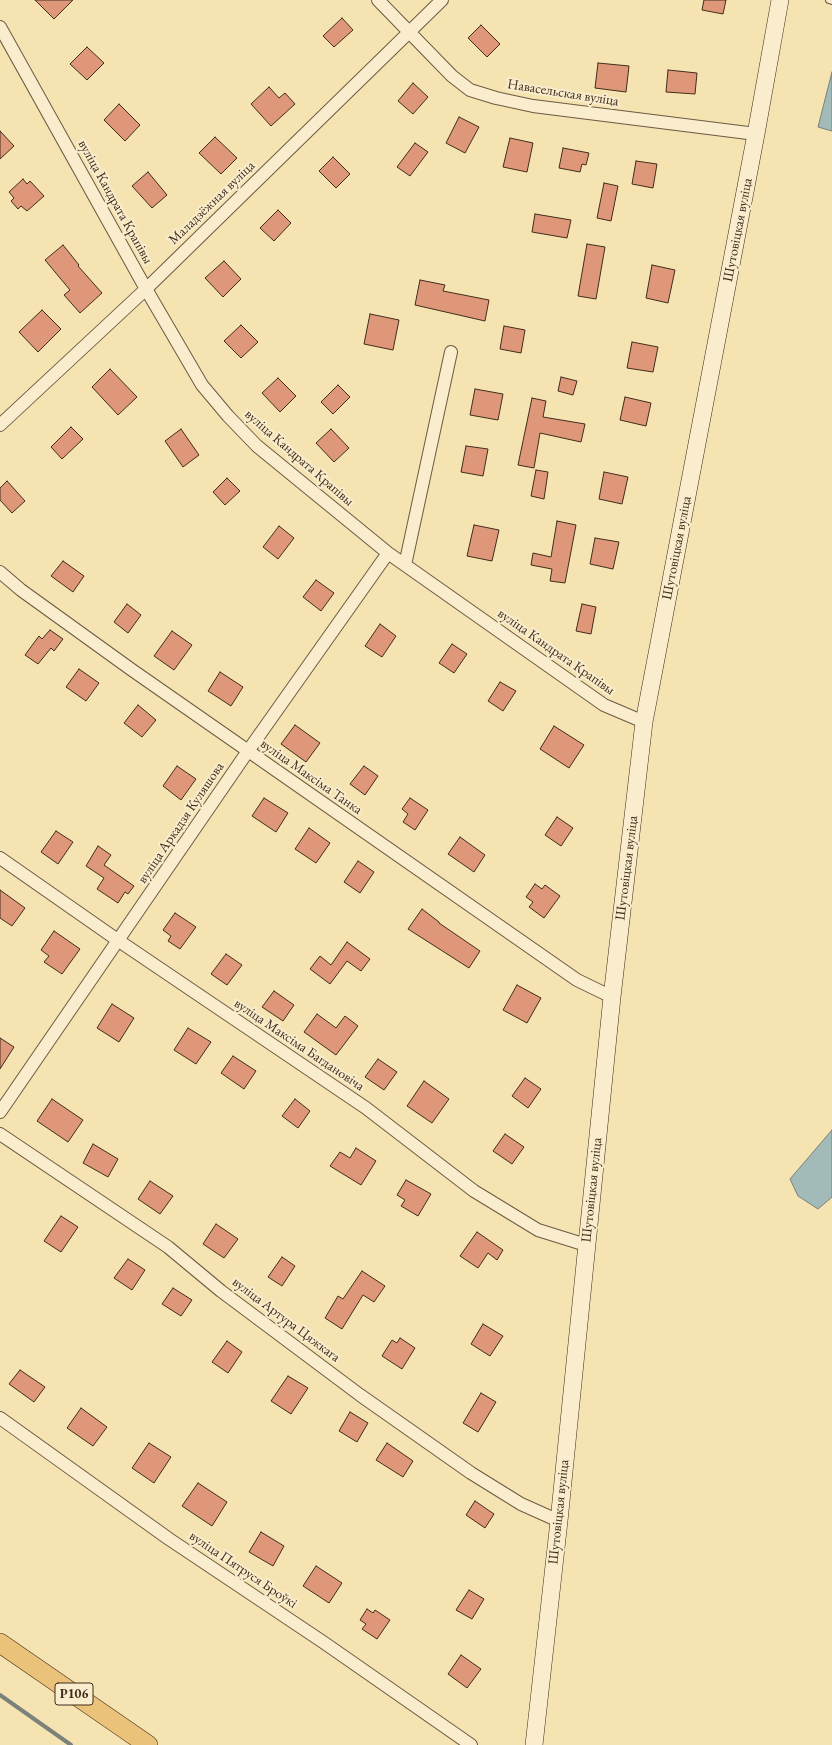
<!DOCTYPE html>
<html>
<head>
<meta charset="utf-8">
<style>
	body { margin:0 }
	canvas { display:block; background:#f6e3b2 }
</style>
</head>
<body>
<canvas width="832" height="1745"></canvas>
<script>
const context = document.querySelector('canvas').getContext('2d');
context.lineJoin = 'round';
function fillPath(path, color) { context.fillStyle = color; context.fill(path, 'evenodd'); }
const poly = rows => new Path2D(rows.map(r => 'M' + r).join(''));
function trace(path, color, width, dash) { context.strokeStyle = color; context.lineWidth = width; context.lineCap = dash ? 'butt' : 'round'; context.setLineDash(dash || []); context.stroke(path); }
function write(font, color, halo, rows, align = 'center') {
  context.font = font + ' "EB Garamond",serif'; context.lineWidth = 4; context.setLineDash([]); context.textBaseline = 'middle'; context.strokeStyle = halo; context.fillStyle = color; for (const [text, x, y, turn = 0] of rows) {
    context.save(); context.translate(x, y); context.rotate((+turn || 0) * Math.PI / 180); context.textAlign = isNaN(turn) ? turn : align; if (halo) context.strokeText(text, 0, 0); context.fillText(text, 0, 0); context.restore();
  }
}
const water = poly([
	[832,72,832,131,818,127,832,72],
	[832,1130,832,1197,818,1209,798,1196,790,1179,832,1130]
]);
fillPath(water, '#a3bbb8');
trace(water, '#7b8279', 1);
trace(poly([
	[0,1695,71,1745]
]), '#7b8279', 4);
const building = poly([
	[35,0,73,0,54,19,35,0],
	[704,0,726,0,723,14,702,10,704,0],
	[342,18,353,30,334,47,323,36,342,18],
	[481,25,500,44,487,57,468,38,481,25],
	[87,47,104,63,87,80,70,64,87,47],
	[598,63,629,66,626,92,595,88,598,63],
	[668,70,697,73,695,94,666,92,668,70],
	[413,83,428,97,413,114,398,101,413,83],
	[269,87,279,98,285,93,295,104,271,126,251,104,269,87],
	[119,104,140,125,125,141,104,120,119,104],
	[459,117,479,127,465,153,446,143,459,117],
	[0,131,14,146,0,159,0,131],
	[215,137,237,158,221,174,199,153,215,137],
	[510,138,533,143,527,172,503,167,510,138],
	[415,143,428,152,410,176,397,167,415,143],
	[563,148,589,153,586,165,582,164,580,172,559,168,563,148],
	[333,157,350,174,336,188,319,171,333,157],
	[636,161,657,164,653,188,632,184,636,161],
	[148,172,167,195,152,208,132,186,148,172],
	[23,179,27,184,30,181,44,196,27,211,21,206,18,209,11,201,14,198,9,192,23,179],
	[604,183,618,186,611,221,597,218,604,183],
	[278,210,291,223,274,241,260,228,278,210],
	[535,214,571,220,567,238,532,232,535,214],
	[587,244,605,247,596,299,578,296,587,244],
	[63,245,79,265,78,266,102,293,80,313,64,295,70,290,45,260,63,245],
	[224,261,241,279,223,297,205,278,224,261],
	[652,265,675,270,668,303,646,298,652,265],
	[420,280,445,285,443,291,489,300,485,321,415,305,420,280],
	[42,310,61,329,38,352,19,332,42,310],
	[370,314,399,320,393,350,364,344,370,314],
	[241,325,258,342,241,358,224,341,241,325],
	[504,326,525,330,521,353,500,349,504,326],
	[632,342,658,347,653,372,627,368,632,342],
	[110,369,137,397,118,415,92,387,110,369],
	[561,377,577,381,573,395,558,391,561,377],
	[278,378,296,396,280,412,262,393,278,378],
	[338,385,350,397,333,414,321,402,338,385],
	[475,389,503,394,498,420,470,415,475,389],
	[625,397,651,403,646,426,620,420,625,397],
	[532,398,546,401,543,417,585,424,581,442,540,433,534,468,518,465,532,398],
	[71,427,83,439,62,459,51,447,71,427],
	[181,429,199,455,183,467,165,441,181,429],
	[331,429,349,448,334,462,316,443,331,429],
	[466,446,488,449,483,476,461,472,466,446],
	[536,470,548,472,544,499,531,496,536,470],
	[604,472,628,477,622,504,599,499,604,472],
	[227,478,240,491,225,505,213,492,227,478],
	[7,481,25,501,12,513,0,500,0,488,7,481],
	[557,521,576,525,565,583,550,581,552,569,531,565,533,553,551,557,557,521],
	[474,525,499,530,492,561,467,556,474,525],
	[279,526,294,538,278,559,263,547,279,526],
	[595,538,619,542,613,569,590,564,595,538],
	[63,561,84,576,73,592,51,576,63,561],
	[316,580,334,593,321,611,303,597,316,580],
	[127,604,141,615,128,633,114,622,127,604],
	[582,604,596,607,591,634,576,631,582,604],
	[380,624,396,636,382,657,365,646,380,624],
	[50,630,63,639,54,651,51,648,38,664,25,655,39,636,42,639,50,630],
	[172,631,192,645,174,670,154,656,172,631],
	[452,644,467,654,454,673,439,663,452,644],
	[79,669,99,683,86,701,66,687,79,669],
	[220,672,243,687,231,706,208,691,220,672],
	[500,682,516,691,503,711,488,701,500,682],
	[138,705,156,720,142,737,124,723,138,705],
	[295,725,320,743,306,762,281,744,295,725],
	[554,726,584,745,569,768,540,749,554,726],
	[177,766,196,779,181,800,163,786,177,766],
	[364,766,378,776,365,795,350,784,364,766],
	[264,798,288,813,276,832,252,816,264,798],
	[410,798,428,810,415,830,403,822,408,814,402,809,410,798],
	[557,817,573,828,561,846,545,835,557,817],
	[309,828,330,843,316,863,295,849,309,828],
	[56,831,73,842,58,864,41,852,56,831],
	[460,837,485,855,474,872,448,854,460,837],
	[98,846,111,855,104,865,134,886,128,894,125,892,118,903,97,889,104,878,86,866,98,846],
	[358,861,374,872,360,893,344,882,358,861],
	[535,884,542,889,545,885,560,896,544,918,529,907,533,902,526,897,535,884],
	[0,890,25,908,12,926,0,918,0,890],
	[422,909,439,922,439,923,480,951,469,968,408,929,422,909],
	[175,913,196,927,180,949,168,941,171,936,163,930,175,913],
	[54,931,80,949,62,974,44,962,49,956,41,950,54,931],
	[347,942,370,959,361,971,347,961,330,984,310,969,320,956,331,965,347,942],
	[226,954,242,965,227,985,211,974,226,954],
	[517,985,541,998,527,1023,503,1010,517,985],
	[274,991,294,1005,283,1021,262,1007,274,991],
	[112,1004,134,1018,119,1042,97,1028,112,1004],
	[317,1014,336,1028,345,1016,358,1026,336,1055,304,1032,317,1014],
	[188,1028,211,1042,196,1064,174,1050,188,1028],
	[0,1038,14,1047,0,1069,0,1038],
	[233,1056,256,1071,244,1089,221,1073,233,1056],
	[378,1059,397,1072,384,1090,365,1077,378,1059],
	[525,1078,541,1089,528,1108,512,1096,525,1078],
	[424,1081,449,1099,432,1123,407,1106,424,1081],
	[52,1099,83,1120,68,1142,37,1121,52,1099],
	[295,1099,310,1111,298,1128,282,1116,295,1099],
	[505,1134,524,1147,512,1164,493,1151,505,1134],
	[93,1144,118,1159,108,1177,83,1163,93,1144],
	[356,1148,376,1161,361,1185,330,1166,340,1152,350,1158,356,1148],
	[406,1180,431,1194,418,1216,401,1206,405,1200,397,1195,406,1180],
	[150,1181,173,1196,160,1214,138,1199,150,1181],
	[61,1216,78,1227,61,1252,44,1241,61,1216],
	[216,1224,238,1239,224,1258,203,1244,216,1224],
	[477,1232,503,1250,497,1260,488,1253,478,1268,460,1256,477,1232],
	[282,1257,295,1266,282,1286,268,1277,282,1257],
	[128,1259,145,1270,132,1290,114,1278,128,1259],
	[362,1271,385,1286,374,1302,363,1295,342,1329,325,1318,338,1296,343,1299,362,1271],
	[173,1288,192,1300,181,1316,162,1304,173,1288],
	[483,1324,503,1336,490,1356,471,1344,483,1324],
	[400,1338,415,1348,402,1369,382,1356,392,1340,397,1343,400,1338],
	[227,1341,242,1352,228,1373,212,1362,227,1341],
	[20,1370,45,1387,34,1402,9,1384,20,1370],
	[288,1376,308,1388,291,1414,271,1401,288,1376],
	[481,1393,496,1402,478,1432,463,1423,481,1393],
	[81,1408,107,1427,93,1446,67,1428,81,1408],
	[350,1412,368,1423,357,1442,339,1431,350,1412],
	[149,1443,171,1457,154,1483,132,1468,149,1443],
	[387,1443,413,1461,403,1477,376,1460,387,1443],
	[198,1483,227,1502,212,1526,182,1506,198,1483],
	[475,1501,494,1514,485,1528,466,1515,475,1501],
	[261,1532,284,1546,273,1566,249,1552,261,1532],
	[316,1566,342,1583,329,1603,303,1586,316,1566],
	[469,1590,484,1599,472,1619,456,1610,469,1590],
	[367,1609,373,1613,375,1610,390,1620,377,1639,362,1629,366,1624,360,1620,367,1609],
	[461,1655,481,1669,467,1688,448,1674,461,1655]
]);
fillPath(building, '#de9879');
trace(building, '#402d1b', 1);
const service = poly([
	[829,0,832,1]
]);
const minor = poly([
	[378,0,452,76,470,90,496,98,533,106,756,134],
	[0,27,146,289,202,385,228,416,257,446,388,553,604,705,644,722],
	[0,425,146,289,442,0],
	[405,565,451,352],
	[0,572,21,590,132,670,577,980,612,997],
	[0,858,119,941,366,1108,474,1191,538,1230,586,1245],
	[0,1112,248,751,388,553],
	[0,1134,168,1247,221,1291,360,1395,471,1473,521,1504,559,1521],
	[0,1418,169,1539,323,1642,471,1745]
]);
const secondary = poly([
	[534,1745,559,1521,612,997,644,722,756,134,780,0]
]);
const primary = poly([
	[0,1643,148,1745]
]);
trace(service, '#6e5a41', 8);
trace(minor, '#6e5a41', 14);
trace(secondary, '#402d1b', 18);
trace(primary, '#402d1b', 20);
trace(service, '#f9edcd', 6);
trace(minor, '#f9edcd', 12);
trace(secondary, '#f9edcd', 17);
trace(primary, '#ebc279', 19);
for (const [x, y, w] of [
	[74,1694,38]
]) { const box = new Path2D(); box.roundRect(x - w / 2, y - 11, w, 22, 3); context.fillStyle = '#f9edcd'; context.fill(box); trace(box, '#402d1b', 1); }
write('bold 13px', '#402d1b', null, [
	["Р106",74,1694]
]);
write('14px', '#402d1b', '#f9edcd', [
	["Навасельская вуліца",563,93,9],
	["вуліца Кандрата Крапівы",115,202,61],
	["Маладзёжная вуліца",212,203,-44],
	["Шутовіцкая вуліца",738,230,-79],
	["вуліца Кандрата Крапівы",299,458,41],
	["Шутовіцкая вуліца",677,548,-79],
	["вуліца Кандрата Крапівы",556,652,35],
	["вуліца Максіма Танка",311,777,35],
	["вуліца Аркадзя Куляшова",181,823,-56],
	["Шутовіцкая вуліца",627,868,-83],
	["вуліца Максіма Багдановіча",299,1045,34],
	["Шутовіцкая вуліца",592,1190,-84],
	["вуліца Артура Цяжкага",286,1320,37],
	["Шутовіцкая вуліца",559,1512,-84],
	["вуліца Пятруся Броўкі",243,1570,34]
]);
</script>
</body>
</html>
